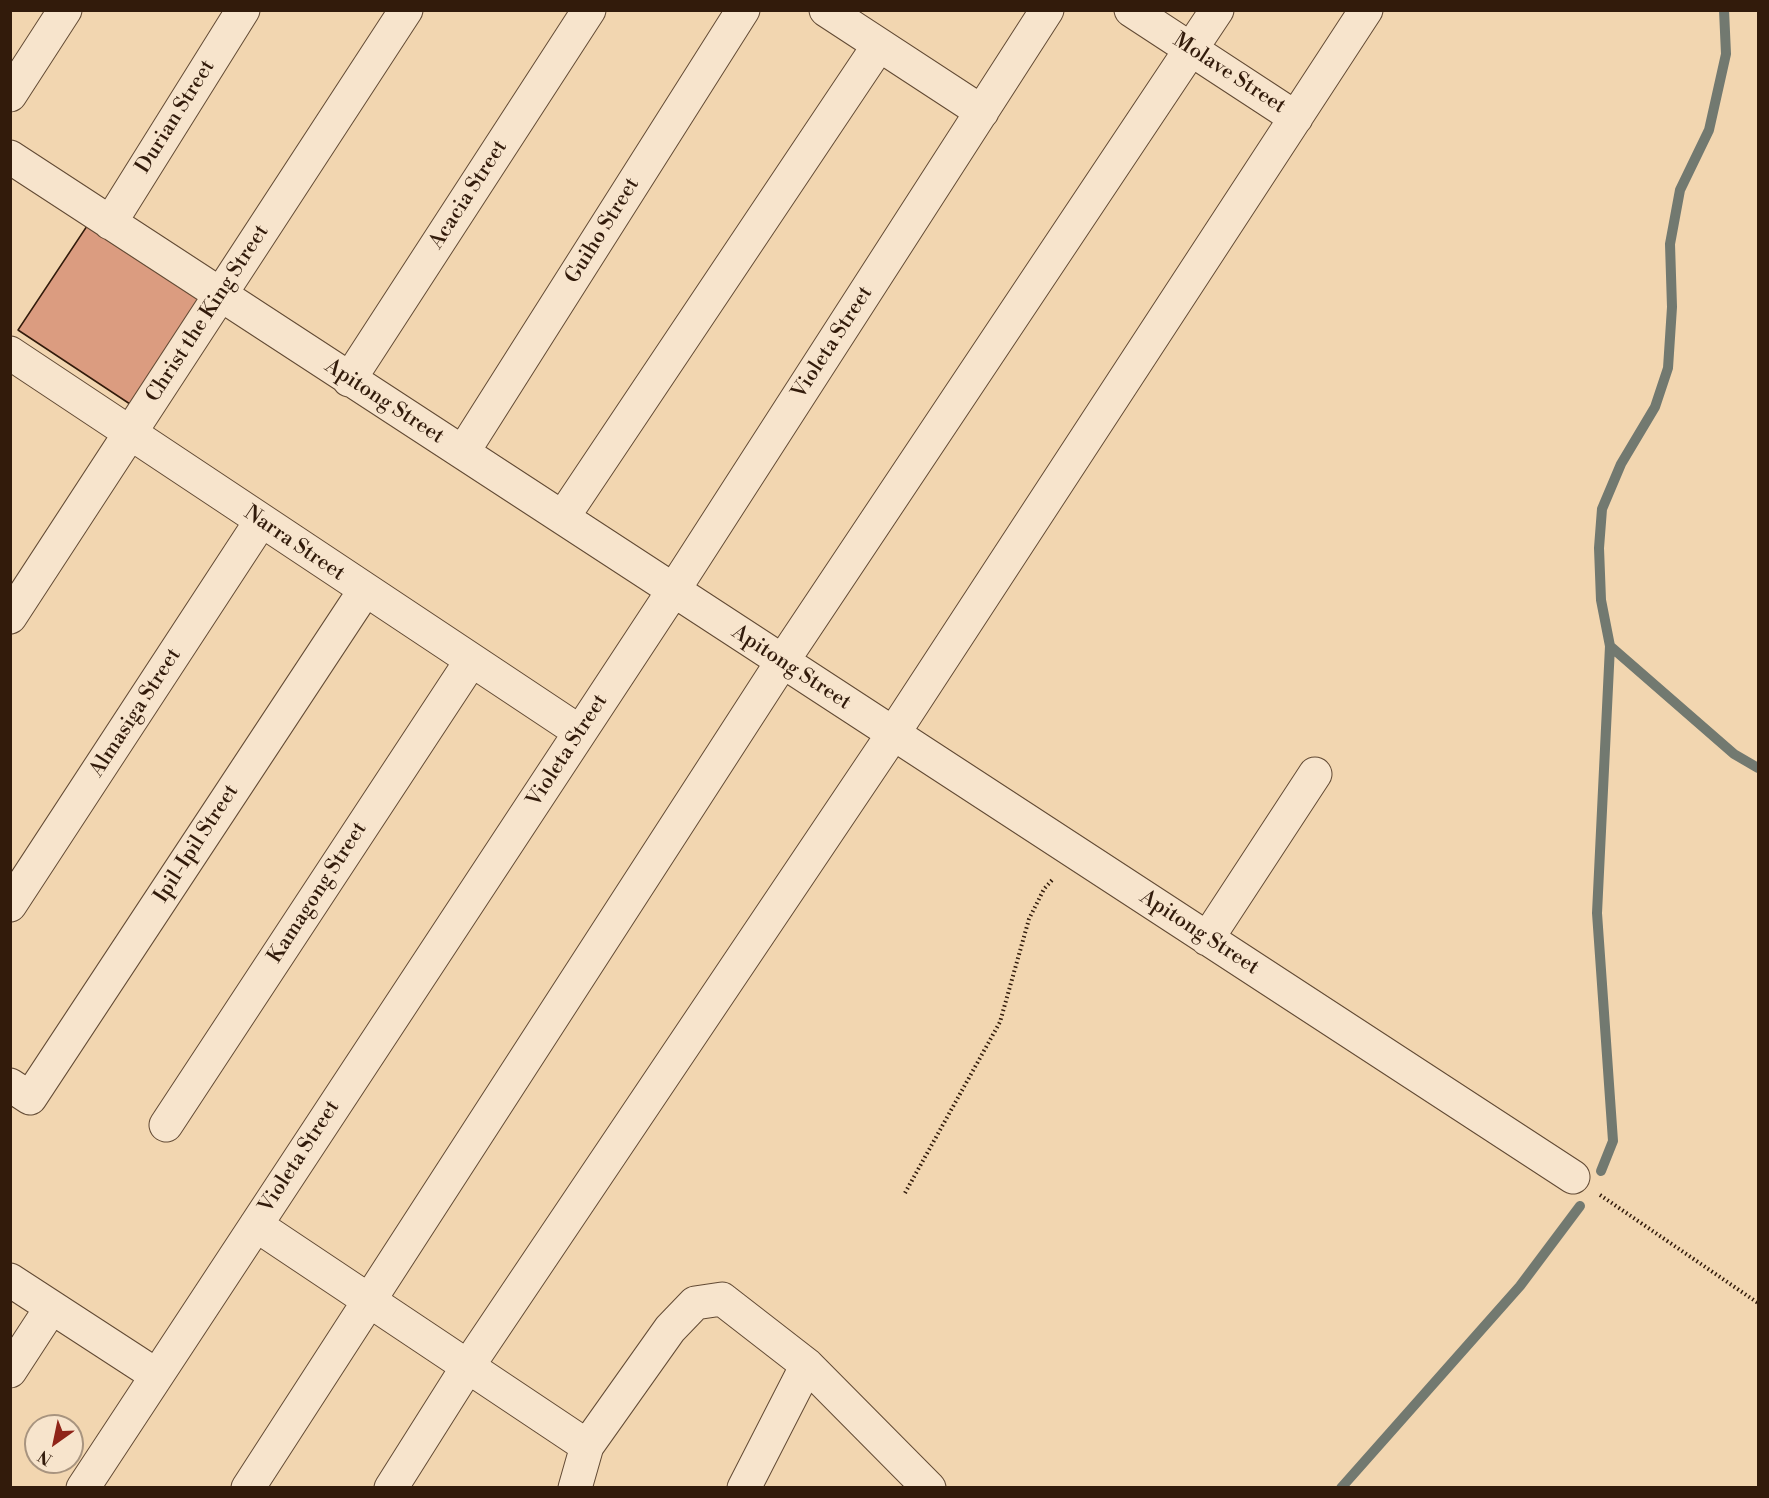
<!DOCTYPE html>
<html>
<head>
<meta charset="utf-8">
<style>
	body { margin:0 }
	#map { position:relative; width:1769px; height:1498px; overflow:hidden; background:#f2d6b0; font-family:"Libre Bodoni",serif }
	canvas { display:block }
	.frame { position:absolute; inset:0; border:12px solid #321b0b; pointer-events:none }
	.north { position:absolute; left:24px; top:1414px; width:60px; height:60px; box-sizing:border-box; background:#f7e4cc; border:2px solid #a8947f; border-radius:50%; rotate:213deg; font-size:16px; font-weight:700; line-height:24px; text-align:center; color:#321b0b }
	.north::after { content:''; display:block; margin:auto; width:21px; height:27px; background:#8f2418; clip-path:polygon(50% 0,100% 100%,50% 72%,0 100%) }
</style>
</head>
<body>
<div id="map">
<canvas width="1769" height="1498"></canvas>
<div class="frame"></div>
<div class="north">N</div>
</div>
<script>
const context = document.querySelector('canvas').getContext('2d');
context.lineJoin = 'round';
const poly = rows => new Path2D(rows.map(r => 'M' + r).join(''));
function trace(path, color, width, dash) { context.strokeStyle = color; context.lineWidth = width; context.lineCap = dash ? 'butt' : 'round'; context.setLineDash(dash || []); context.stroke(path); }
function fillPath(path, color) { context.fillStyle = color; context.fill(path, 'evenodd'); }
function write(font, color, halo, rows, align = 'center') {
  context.font = font + ' "Libre Bodoni",serif'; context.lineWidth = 5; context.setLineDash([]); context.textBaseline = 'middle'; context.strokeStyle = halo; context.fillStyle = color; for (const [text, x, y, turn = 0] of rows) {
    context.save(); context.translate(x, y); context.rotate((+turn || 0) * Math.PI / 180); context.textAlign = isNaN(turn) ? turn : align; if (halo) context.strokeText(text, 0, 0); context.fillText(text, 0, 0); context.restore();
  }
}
trace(poly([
	[1610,646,1734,754,1758,768],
	[1601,1171,1613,1141,1597,913,1610,646,1601,600,1599,548,1602,509,1621,464,1655,407,1668,368,1672,307,1670,244,1680,190,1709,130,1726,54,1724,10],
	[1341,1488,1520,1286,1580,1206]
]), '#727970', 10);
const building = poly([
	[87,226,202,301,133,406,18,330,87,226]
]);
fillPath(building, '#db9c80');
trace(building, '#321b0b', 1.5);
const minor = poly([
	[826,10,982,112],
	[1131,10,1296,118],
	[10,95,65,10],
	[10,157,1573,1177],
	[110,223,243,10],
	[10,353,580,732],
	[349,380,589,10],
	[463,452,743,10],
	[563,517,879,45],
	[10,617,406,10],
	[10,905,261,521],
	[1207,939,1315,774],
	[10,1085,30,1098,365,590],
	[166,1125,471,661],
	[256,1225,587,1446,670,1329,695,1303,722,1299,807,1365,929,1488],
	[10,1280,156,1375],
	[10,1371,51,1308],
	[83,1488,673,591,1047,10],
	[248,1488,782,662,1217,10],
	[391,1488,468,1366,893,734,1366,10],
	[575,1488,587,1446],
	[744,1488,807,1365]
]);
trace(minor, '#624a34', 35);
trace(poly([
	[905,1193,1000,1022,1029,919,1044,889,1053,879],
	[1600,1195,1758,1303]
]), '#321b0b', 4, [1.5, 3]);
trace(minor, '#f7e4cc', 33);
write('21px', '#321b0b', '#f7e4cc', [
	["Molave Street",1229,74,33],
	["Durian Street",176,117,-58],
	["Acacia Street",469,195,-57],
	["Guiho Street",603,231,-58],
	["Christ the King Street",208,314,-57],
	["Violeta Street",833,343,-57],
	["Apitong Street",384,402,33],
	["Narra Street",294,544,34],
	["Apitong Street",791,668,33],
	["Almasiga Street",136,713,-57],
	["Violeta Street",568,751,-57],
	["Ipil-Ipil Street",197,844,-57],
	["Kamagong Street",318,893,-57],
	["Apitong Street",1199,933,33],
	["Violeta Street",300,1157,-57]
]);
</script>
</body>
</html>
